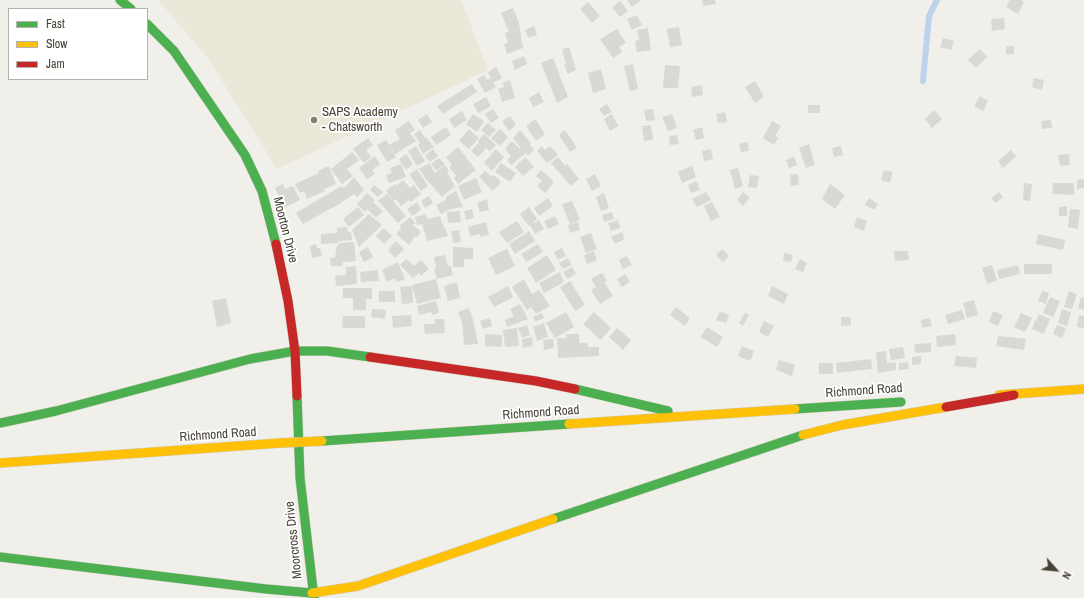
<!DOCTYPE html>
<html>
<head>
<meta charset="utf-8">
<style>
	body { margin:0 }
	#map { position:relative; width:1084px; height:598px; overflow:hidden; background:#f0efea; font-family:"Archivo Narrow",sans-serif }
	canvas { display:block }
	.legend { position:absolute; left:8px; top:8px; width:140px; height:72px; box-sizing:border-box; background:#fff; border:1px solid #b5b3af; margin:0; padding:5px 7px; list-style:none; font-size:12px; color:#464236 }
	.legend li { display:flex; align-items:center; gap:8px; height:20px }
	.legend b { width:20px; border:1px solid #b5b3af }
	.north { position:absolute; left:1036px; top:550px; width:40px; height:40px; -webkit-text-stroke:3px #fff; paint-order:stroke; rotate:117deg; font-size:11px; font-weight:700; line-height:16px; text-align:center; color:#464236 }
	.north::after { content:''; display:block; margin:auto; width:14px; height:18px; background:#464236; clip-path:polygon(50% 0,100% 100%,50% 72%,0 100%) }
</style>
</head>
<body>
<div id="map">
<canvas width="1084" height="598"></canvas>
<ul class="legend">
<li><b style="height:5px;background:#4caf50"></b>Fast</li>
<li><b style="height:5px;background:#ffc107"></b>Slow</li>
<li><b style="height:5px;background:#c62828"></b>Jam</li>
</ul>
<div class="north">N</div>
</div>
<script>
const context = document.querySelector('canvas').getContext('2d');
context.lineJoin = 'round';
function fillPath(path, color) { context.fillStyle = color; context.fill(path, 'evenodd'); }
const poly = rows => new Path2D(rows.map(r => 'M' + r).join(''));
function trace(path, color, width, dash) { context.strokeStyle = color; context.lineWidth = width; context.lineCap = dash ? 'butt' : 'round'; context.setLineDash(dash || []); context.stroke(path); }
function write(font, color, halo, rows, align = 'center') {
  context.font = font + ' "Archivo Narrow",sans-serif'; context.lineWidth = 3.5; context.setLineDash([]); context.textBaseline = 'middle'; context.strokeStyle = halo; context.fillStyle = color; for (const [text, x, y, turn = 0] of rows) {
    context.save(); context.translate(x, y); context.rotate((+turn || 0) * Math.PI / 180); context.textAlign = isNaN(turn) ? turn : align; if (halo) context.strokeText(text, 0, 0); context.fillText(text, 0, 0); context.restore();
  }
}
fillPath(poly([
	[158,0,461,0,488,70,277,169,207,57]
]), '#ebe8da');
trace(poly([
	[923,81,929,16,937,0]
]), '#bcd2ed', 6);
fillPath(poly([
	[627,0,641,0,632,7],
	[702,0,715,0,716,4,703,6],
	[1010,0,1021,0,1024,2,1018,14,1006,7],
	[620,1,628,11,620,17,612,7],
	[588,2,600,16,592,23,580,9],
	[513,8,519,23,523,48,507,54,504,44,508,43,505,33,509,32,501,13],
	[637,15,642,25,632,30,627,19],
	[1004,18,1005,29,992,31,991,19],
	[534,26,537,35,528,38,525,30],
	[679,27,682,45,670,47,667,29],
	[648,28,651,50,637,52,635,41,639,40,637,30],
	[617,29,626,43,619,47,622,52,613,58,600,39],
	[943,38,954,41,951,50,940,47],
	[1006,46,1014,46,1014,54,1006,54],
	[569,47,576,70,568,74,564,65,566,64,562,49],
	[980,49,987,57,976,68,968,60],
	[524,56,527,64,515,70,512,61],
	[553,58,568,97,557,103,541,63],
	[633,64,638,89,630,91,624,66],
	[665,65,680,66,678,88,663,88],
	[496,67,502,78,493,83,496,87,485,93,477,79,484,75,487,80,491,78,488,72],
	[601,69,606,89,593,93,588,73],
	[1034,78,1044,80,1042,90,1032,87],
	[510,80,515,98,502,102,498,89,504,87,503,83],
	[755,81,764,97,755,103,745,87],
	[472,84,477,92,443,114,437,106],
	[702,85,703,95,692,97,691,87],
	[539,92,544,102,533,107,529,98],
	[980,96,988,101,983,111,974,106],
	[486,97,491,106,478,113,473,104],
	[607,104,612,112,604,116,599,109],
	[808,105,820,105,820,113,808,113],
	[493,109,499,118,491,123,485,114],
	[653,109,655,120,646,121,644,110],
	[934,110,942,119,932,128,925,119],
	[462,111,467,120,454,128,449,119],
	[725,112,727,122,718,123,716,114],
	[427,114,432,122,423,128,418,120],
	[473,114,484,121,477,132,466,124],
	[612,114,618,126,610,131,604,119],
	[672,114,677,128,668,131,662,117],
	[510,116,516,125,509,131,502,121],
	[535,119,545,134,536,141,526,126],
	[1051,120,1052,128,1042,129,1041,121],
	[409,121,415,130,410,133,416,141,395,154,389,145,400,139,395,130],
	[772,121,781,126,775,136,778,138,774,145,763,138],
	[488,123,496,130,489,137,481,130],
	[651,125,653,140,644,141,642,126],
	[446,127,451,135,436,145,431,137],
	[702,127,704,138,696,140,693,130],
	[469,129,479,138,469,149,459,141],
	[500,129,508,137,500,146,491,138],
	[420,130,425,138,426,137,434,147,423,154,418,145,420,143,414,134],
	[520,130,531,143,529,144,534,150,528,155,526,153,511,165,507,160,511,156,505,149,512,141,520,149,521,148,513,138],
	[565,130,577,148,570,152,559,135],
	[484,134,496,145,490,151,486,148,478,157,471,151,479,142,478,141],
	[677,135,679,144,670,145,669,136],
	[368,138,373,145,366,150,371,157,364,163,353,149],
	[386,140,396,157,387,162,377,145],
	[748,142,749,151,741,152,739,144],
	[809,144,815,165,806,168,799,148],
	[416,146,425,161,417,166,408,151],
	[542,146,545,150,550,146,558,155,547,163,537,151],
	[841,146,843,155,834,157,832,148],
	[458,147,476,170,458,184,454,178,456,176,449,167,452,165,446,157],
	[433,149,438,156,430,162,425,156],
	[496,149,504,157,492,171,484,163],
	[711,149,713,159,704,161,702,151],
	[1011,150,1016,156,1003,168,998,161],
	[352,152,359,160,347,169,353,176,342,184,331,169],
	[406,154,413,164,406,170,399,159],
	[1069,154,1070,165,1060,166,1058,155],
	[375,156,380,164,372,170,375,174,367,179,359,168],
	[794,156,797,165,789,168,786,160],
	[525,157,534,167,523,176,515,167],
	[558,157,565,166,567,164,579,179,571,186,551,163],
	[439,158,445,164,436,171,431,164],
	[429,163,435,173,445,165,449,171,447,172,455,186,442,197,426,179,419,169],
	[501,163,516,173,510,182,495,172],
	[401,164,406,177,389,183,386,175,392,173,390,168],
	[329,166,336,184,324,189,325,191,307,199,304,191,300,193,295,184,319,173,318,171],
	[692,166,696,177,682,183,678,172],
	[738,168,743,186,735,189,730,170],
	[417,169,428,186,421,191,409,174],
	[541,170,554,182,545,193,537,186,542,181,536,176],
	[884,170,893,172,890,183,881,180],
	[485,171,492,177,494,175,501,182,493,191,479,177],
	[595,174,601,186,592,191,586,179],
	[798,174,799,185,791,186,790,175],
	[750,175,759,176,757,188,748,187],
	[354,177,364,190,357,197,354,194,341,203,303,224,296,213,341,186,344,188],
	[476,178,482,192,464,200,458,186],
	[1084,179,1084,188,1077,189,1077,180],
	[403,180,410,188,414,185,421,194,411,202,409,200,401,206,396,199,393,201,386,191,395,184,396,186],
	[697,181,700,190,691,193,688,185],
	[1024,183,1032,184,1030,201,1023,200],
	[1053,183,1074,183,1074,195,1052,194],
	[283,184,285,189,293,186,300,200,284,208,275,188],
	[830,184,845,195,835,209,822,199],
	[374,185,383,192,378,197,370,190],
	[456,191,463,207,451,209,441,214,436,205,446,200,446,197],
	[706,192,711,200,697,207,692,199],
	[743,192,750,198,743,206,737,200],
	[999,192,1003,197,996,203,991,198],
	[367,193,375,200,373,202,383,211,376,218,367,209,365,212,357,204],
	[604,193,609,208,601,211,596,197],
	[387,194,406,216,398,223,378,201],
	[429,196,433,203,425,208,421,201],
	[548,198,553,206,539,216,534,208],
	[869,198,878,204,874,210,865,205],
	[487,199,489,210,480,212,477,203],
	[572,201,580,220,570,224,562,204],
	[417,202,421,210,412,216,407,209],
	[712,202,720,217,711,221,704,206],
	[1067,206,1067,216,1059,216,1059,207],
	[358,207,364,215,349,227,343,219],
	[529,207,537,219,529,226,520,214],
	[472,209,474,218,466,220,464,211],
	[1070,209,1080,210,1078,229,1068,227],
	[460,211,461,222,448,223,447,212],
	[612,212,614,219,604,222,602,215],
	[369,214,382,225,359,247,352,230],
	[426,214,427,219,440,216,444,228,445,227,448,236,427,241,422,224,417,225,415,217],
	[555,216,559,224,548,229,544,221],
	[410,217,415,223,413,225,421,232,417,237,415,236,409,245,396,234,401,228,400,225],
	[857,217,867,221,864,231,854,227],
	[539,220,544,229,535,234,530,225],
	[618,220,620,228,611,231,608,223],
	[517,221,524,232,507,243,499,232],
	[486,222,489,235,480,237,480,234,470,236,468,227],
	[578,222,580,230,570,233,568,225],
	[347,227,348,232,351,232,352,240,338,241,339,243,321,244,321,234,337,233,337,228],
	[383,228,392,236,384,244,376,236],
	[459,230,461,242,453,243,451,231],
	[529,231,535,241,515,254,509,244],
	[622,232,625,239,615,244,611,237],
	[591,233,597,249,586,253,580,237],
	[1038,234,1065,240,1063,250,1036,244],
	[396,241,404,249,395,258,388,250],
	[354,242,356,261,343,262,342,266,331,266,330,258,335,258,337,245,340,243],
	[316,244,317,248,320,248,322,256,312,258,310,246],
	[538,244,543,252,526,262,521,254],
	[368,247,373,257,364,262,359,252],
	[453,247,473,248,473,259,464,259,464,267,453,267],
	[562,248,566,256,558,260,554,252],
	[507,249,515,266,496,275,488,258],
	[722,249,729,256,723,262,716,255],
	[594,251,597,260,587,264,584,255],
	[894,251,908,251,909,260,895,261],
	[784,253,793,255,791,262,783,261],
	[445,255,448,266,451,266,453,275,437,279,434,269,436,268,434,257],
	[547,255,556,270,536,283,527,268],
	[627,256,632,265,623,269,619,260],
	[568,258,572,265,563,269,559,263],
	[406,259,414,266,421,260,429,269,421,276,419,273,413,278,400,265],
	[800,259,807,263,803,272,795,269],
	[398,262,405,279,397,282,395,278,387,282,382,270],
	[1024,264,1052,264,1052,274,1024,274],
	[992,265,997,280,987,284,982,268],
	[1018,265,1020,274,999,279,997,270],
	[356,266,357,284,336,286,335,276,346,275,346,267],
	[572,267,576,274,567,279,563,272],
	[378,270,379,281,361,282,360,272],
	[560,272,564,282,544,293,539,283],
	[602,273,607,281,604,282,613,296,600,304,591,290,596,287,591,279],
	[625,274,630,282,622,287,617,279],
	[436,279,441,298,417,304,412,285],
	[524,279,532,294,539,290,550,306,536,314,531,307,527,310,512,287],
	[570,281,585,305,575,311,560,287],
	[457,282,460,298,448,301,444,286],
	[412,286,413,303,402,304,400,287],
	[508,286,513,297,494,307,488,297],
	[772,286,788,294,784,304,768,296],
	[343,288,372,288,372,299,366,299,366,310,353,310,353,298,343,298],
	[379,291,395,291,395,302,379,302],
	[1042,291,1049,293,1046,304,1038,301],
	[1069,291,1077,294,1072,309,1064,307],
	[1050,297,1060,301,1053,317,1043,313],
	[1081,297,1084,298,1084,310,1078,308],
	[226,298,231,323,217,327,212,301],
	[974,300,978,315,967,318,963,303],
	[436,301,439,313,432,315,431,312,419,315,417,306],
	[520,304,528,319,507,327,505,320,514,316,510,309],
	[676,307,690,318,685,326,670,315],
	[469,308,473,319,478,344,464,345,462,322,458,312],
	[372,309,386,310,385,319,371,317],
	[1062,309,1071,312,1067,326,1058,323],
	[962,310,965,319,948,324,945,315],
	[720,311,729,315,726,323,716,320],
	[993,311,1003,315,998,326,989,322],
	[566,312,574,327,555,338,546,323],
	[594,312,611,328,601,340,583,324],
	[542,313,544,318,535,322,533,317],
	[745,313,749,315,743,326,739,323],
	[1021,313,1032,318,1025,332,1014,327],
	[1039,314,1050,319,1044,334,1032,329,1035,320,1036,321],
	[411,315,412,326,393,328,392,316],
	[1079,315,1084,316,1084,328,1077,327],
	[343,316,365,316,365,328,342,328],
	[841,317,851,317,851,325,841,326],
	[490,318,492,326,483,329,480,321],
	[930,318,932,326,922,328,921,320],
	[435,319,444,319,445,333,425,334,424,324,435,324],
	[764,321,774,326,768,337,759,332],
	[544,323,548,337,537,341,533,327],
	[527,325,530,335,522,338,518,328],
	[1057,325,1066,328,1062,338,1053,334],
	[707,327,723,337,717,347,701,337],
	[517,328,519,346,505,347,503,330],
	[617,328,631,340,623,350,609,337],
	[485,334,502,335,502,347,485,346],
	[566,334,579,334,579,343,587,343,588,347,599,347,599,356,558,358,557,338,567,338],
	[955,334,956,345,937,347,936,336],
	[998,336,1026,339,1024,350,996,346],
	[532,337,533,346,523,348,522,339],
	[553,339,554,348,544,350,543,340],
	[931,343,931,352,915,353,914,344],
	[742,346,754,351,750,361,738,356],
	[903,347,905,358,891,360,889,349],
	[886,351,887,363,896,362,896,370,878,373,876,352],
	[921,356,921,364,912,365,912,357],
	[956,356,977,358,976,368,954,366],
	[871,359,872,369,837,373,836,363],
	[779,360,795,365,792,376,776,370],
	[908,362,909,369,899,370,899,363],
	[819,363,833,363,833,374,819,374]
]), '#dad8d2');
const fast = poly([
	[120,0,131,9],
	[147,24,174,51,245,155,262,191,276,244],
	[575,389,668,411],
	[297,396,300,478,314,598],
	[795,409,901,402],
	[0,423,56,411,250,359,295,351,327,351,370,357],
	[322,441,569,424],
	[553,519,803,435],
	[0,557,266,589,312,593]
]);
const slow = poly([
	[999,395,1084,389],
	[569,424,795,409],
	[803,435,842,425,946,407],
	[0,463,280,443],
	[312,593,358,586,553,519]
]);
const jam = poly([
	[276,244,288,301,295,351,297,396],
	[370,357,536,381,575,389],
	[946,407,1014,395]
]);
trace(fast, '#cecdc1', 10);
trace(slow, '#cecdc1', 10);
trace(jam, '#cecdc1', 10);
trace(fast, '#4caf50', 9);
trace(slow, '#ffc107', 9);
trace(jam, '#c62828', 9);
const slowBridge = poly([
	[280,443,322,441]
]);
trace(slowBridge, '#c7c0a6', 10, []);
trace(slowBridge, '#ffc107', 9);
for (const [x, y, r, color] of [
	[314,120,4,"#827f75"]
]) { const dot = new Path2D(); dot.arc(x, y, r, 0, 2 * Math.PI); context.fillStyle = color; context.fill(dot); trace(dot, '#fff', 1.5); }
write('13px', '#464236', '#fff', [
	["SAPS Academy",322,113],
	["- Chatsworth",322,128]
], 'left');
write('13px', '#464236', '#fff', [
	["Moorton Drive",285,230,76],
	["Richmond Road",864,391,-4],
	["Richmond Road",541,413,-4],
	["Richmond Road",218,435,-4],
	["Moorcross Drive",294,540,-96]
]);
</script>
</body>
</html>
